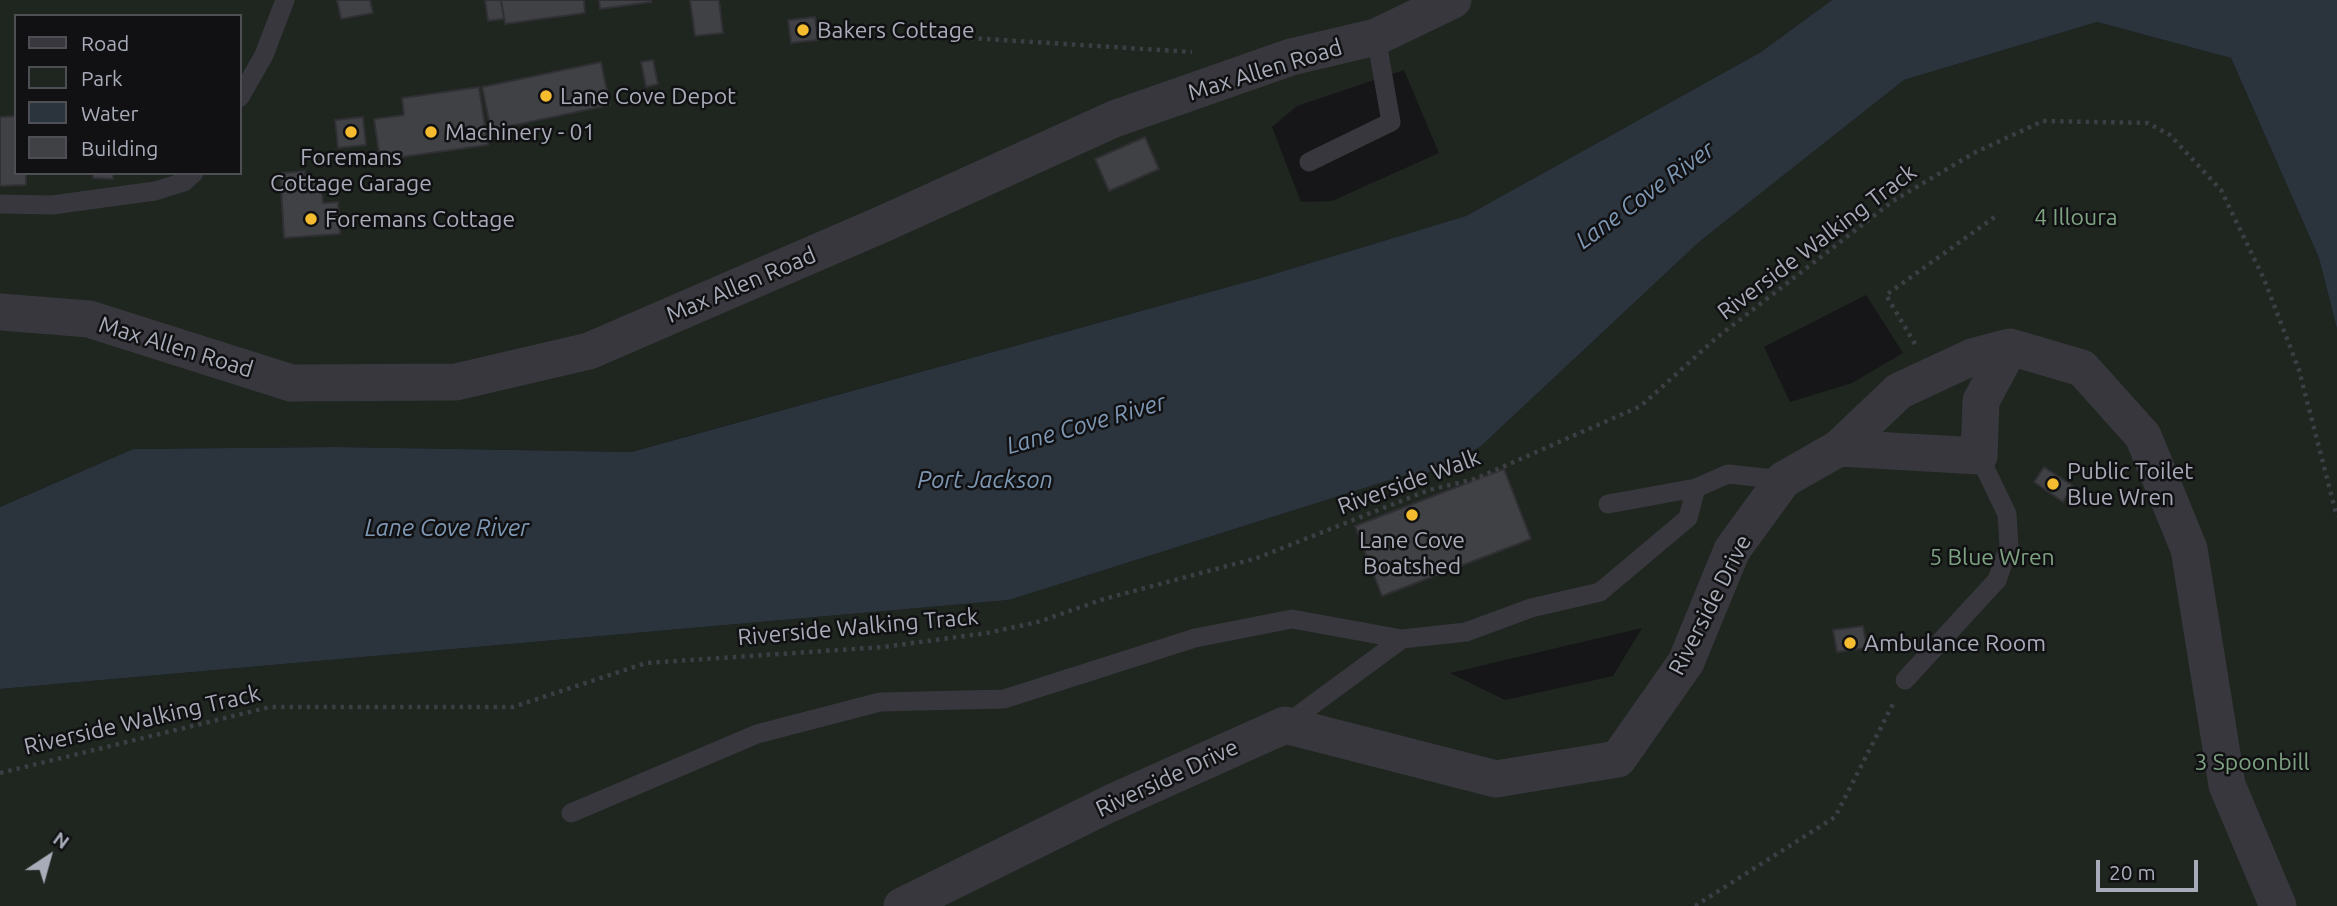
<!DOCTYPE html>
<html>
<head>
<meta charset="utf-8">
<style>
	body { margin:0 }
	#map { position:relative; width:2337px; height:906px; overflow:hidden; background:#161618; font-family:Ubuntu,sans-serif }
	canvas { display:block }
	.legend { position:absolute; left:14px; top:14px; width:228px; height:161px; box-sizing:border-box; background:#111113; border:2px solid #4d4f55; margin:0; padding:9px 12px; list-style:none; font-size:21px; color:#a7acb8 }
	.legend li { display:flex; align-items:center; gap:14px; height:35px }
	.legend b { width:35px; border:2px solid #4d4f55 }
	.north { position:absolute; left:14px; top:822px; width:70px; height:70px; -webkit-text-stroke:5px #111113; paint-order:stroke; rotate:36deg; font-size:19px; font-weight:700; line-height:28px; text-align:center; color:#a7acb8 }
	.north::after { content:''; display:block; margin:auto; width:24px; height:32px; background:#a7acb8; clip-path:polygon(50% 0,100% 100%,50% 72%,0 100%) }
	.scale { position:absolute; left:2096px; top:860px; width:102px; height:32px; box-sizing:border-box; border:4px solid #a7acb8; border-top:0; padding-left:9px; font-size:21px; line-height:24px; white-space:nowrap; color:#a7acb8; -webkit-text-stroke:5px #111113; paint-order:stroke }
</style>
</head>
<body>
<div id="map">
<canvas width="2337" height="906"></canvas>
<ul class="legend">
<li><b style="height:9px;background:#37373d"></b>Road</li>
<li><b style="height:19px;background:#1e261f"></b>Park</li>
<li><b style="height:19px;background:#2b343c"></b>Water</li>
<li><b style="height:19px;background:#404145"></b>Building</li>
</ul>
<div class="north">N</div>
<div class="scale">20 m</div>
</div>
<script>
const context = document.querySelector('canvas').getContext('2d');
context.lineJoin = 'round';
function fillPath(path, color) { context.fillStyle = color; context.fill(path, 'evenodd'); }
const poly = rows => new Path2D(rows.map(r => 'M' + r).join(''));
function trace(path, color, width, dash) { context.strokeStyle = color; context.lineWidth = width; context.lineCap = dash ? 'butt' : 'round'; context.setLineDash(dash || []); context.stroke(path); }
function write(font, color, halo, rows, align = 'center') {
  context.font = font + ' Ubuntu,sans-serif'; context.lineWidth = 5; context.setLineDash([]); context.textBaseline = 'middle'; context.strokeStyle = halo; context.fillStyle = color; for (const [text, x, y, turn = 0] of rows) {
    context.save(); context.translate(x, y); context.rotate((+turn || 0) * Math.PI / 180); context.textAlign = isNaN(turn) ? turn : align; if (halo) context.strokeText(text, 0, 0); context.fillText(text, 0, 0); context.restore();
  }
}
fillPath(poly([
	[0,0,1832,0,1761,52,1466,216,1264,277,630,452,336,447,133,449,0,507],
	[16,16,240,16,240,173,16,173],
	[1404,70,1439,153,1332,201,1301,202,1272,127,1297,106],
	[2097,22,2231,58,2319,258,2337,329,2337,906,0,906,0,689,1009,600,1409,474,1413,481,1480,447,1699,242,1904,80],
	[1866,295,1903,353,1852,383,1790,402,1764,347],
	[1642,628,1613,676,1505,700,1450,673]
]), '#1e261f');
fillPath(poly([
	[1832,0,2337,0,2337,329,2319,258,2231,58,2097,22,1904,80,1699,242,1480,447,1412,481,1409,474,1009,600,0,689,0,507,133,449,336,447,631,452,1264,277,1466,216,1761,52]
]), '#2b343c');
const building = poly([
	[337,0,370,0,373,13,341,19,337,0],
	[485,0,501,0,504,19,488,21,485,0],
	[501,0,584,0,585,13,505,24,501,0],
	[599,0,651,0,651,2,600,9,599,0],
	[690,0,719,0,723,33,695,36,690,0],
	[815,17,818,40,791,43,788,20,815,17],
	[653,60,658,84,646,87,641,62,653,60],
	[601,62,610,105,491,130,482,87,601,62],
	[479,87,488,145,380,160,374,119,404,115,402,98,479,87],
	[16,116,16,173,26,173,26,185,0,186,0,117,16,116],
	[363,117,366,145,338,148,335,120,363,117],
	[1145,137,1159,169,1109,191,1095,159,1145,137],
	[305,171,305,182,321,181,323,203,338,202,340,234,284,238,280,173,305,171],
	[93,173,113,173,113,179,93,178,93,173],
	[2044,467,2073,486,2063,502,2034,482,2044,467],
	[1504,469,1531,539,1382,596,1355,526,1504,469],
	[1863,626,1867,648,1837,652,1833,630,1863,626]
]);
fillPath(building, '#404145');
trace(building, '#303034', 2);
trace(poly([
	[970,38,1192,52],
	[1915,344,1886,295,1996,216],
	[0,773,270,707,513,707,646,663,883,647,987,633,1038,622,1104,599,1257,558,1429,490,1475,479,1641,406,1715,339,1893,201,1974,153,2043,121,2148,123,2170,135,2221,190,2264,279,2299,370,2337,517],
	[1695,906,1835,817,1894,702]
]), '#3d3e44', 4.5, [3.5, 5]);
trace(poly([
	[240,97,264,55,285,0],
	[1309,162,1391,122,1376,37],
	[0,204,52,205,155,191,184,182,194,173],
	[1608,504,1696,488],
	[1402,639,1466,632,1531,608,1600,592,1688,518,1696,488,1728,474,1783,480],
	[1905,680,1997,580,2009,546,2007,514,1979,456],
	[571,813,757,734,880,702,1004,699,1195,638,1292,619,1402,639,1285,725]
]), '#37373d', 19);
trace(poly([
	[0,312,89,319,291,383,456,382,589,351,885,223,1114,119,1291,57,1376,37,1453,0],
	[1839,448,1979,456,1981,401,2010,347],
	[902,906,1109,804,1285,725,1496,779,1618,759,1686,662,1732,550,1783,480,1839,448,1899,391,1972,357,2010,347,2082,368,2143,436,2189,549,2227,785,2278,906]
]), '#37373d', 37);
for (const [x, y, r, color] of [
	[803,30,7,"#f6bc30"],
	[546,96,7,"#f6bc30"],
	[351,132,7,"#f6bc30"],
	[431,132,7,"#f6bc30"],
	[311,219,7,"#f6bc30"],
	[2053,484,7,"#f6bc30"],
	[1412,515,7,"#f6bc30"],
	[1850,643,7,"#f6bc30"]
]) { const dot = new Path2D(); dot.arc(x, y, r, 0, 2 * Math.PI); context.fillStyle = color; context.fill(dot); trace(dot, '#111113', 2.5); }
write('23px', '#a7acb8', '#111113', [
	["Bakers Cottage",817,30],
	["Lane Cove Depot",560,96],
	["Machinery - 01",445,132],
	["Foremans",351,157,"center"],
	["Cottage Garage",351,183,"center"],
	["Foremans Cottage",325,219],
	["Public Toilet",2067,471],
	["Blue Wren",2067,497],
	["Lane Cove",1412,540,"center"],
	["Boatshed",1412,566,"center"],
	["Ambulance Room",1864,643]
], 'left');
write('23px', '#a7acb8', '#111113', [
	["Max Allen Road",1265,70,-17],
	["Riverside Walking Track",1817,242,-37],
	["Max Allen Road",741,285,-23],
	["Max Allen Road",176,347,17],
	["Riverside Walk",1409,482,-20],
	["Riverside Drive",1710,605,-63],
	["Riverside Walking Track",858,627,-5],
	["Riverside Walking Track",142,720,-13],
	["Riverside Drive",1167,778,-25]
]);
write('23px', '#7ea382', '#111113', [
	["4 Illoura",2076,217],
	["5 Blue Wren",1992,557],
	["3 Spoonbill",2252,762]
]);
write('italic 24px', '#7e98b4', '#111113', [
	["Lane Cove River",1645,195,-36],
	["Lane Cove River",1086,424,-16],
	["Port Jackson",985,480],
	["Lane Cove River",447,528]
]);
</script>
</body>
</html>
